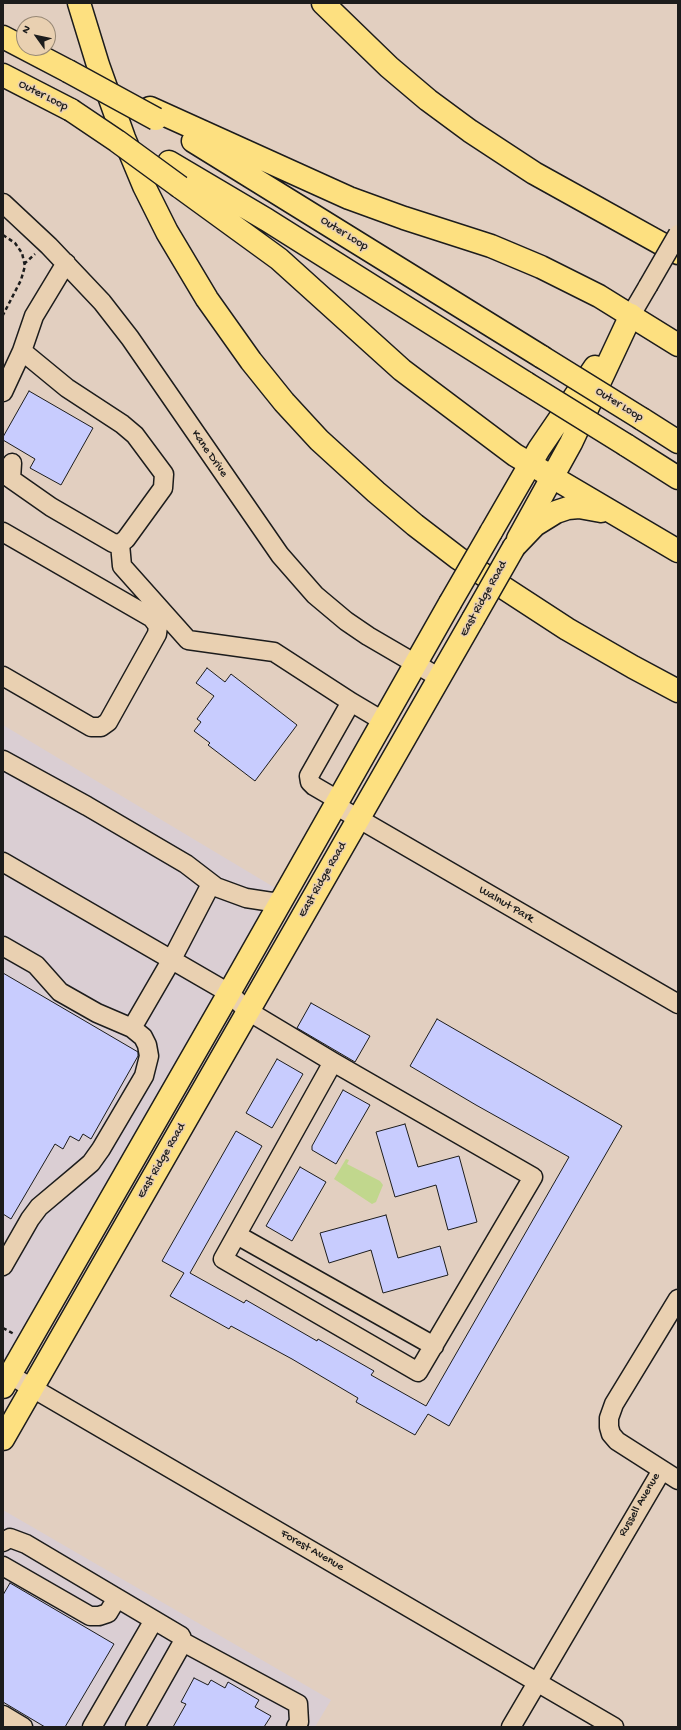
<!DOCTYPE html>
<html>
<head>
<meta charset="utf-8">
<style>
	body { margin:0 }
	#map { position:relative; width:681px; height:1730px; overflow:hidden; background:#e2cfc0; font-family:"Gochi Hand",sans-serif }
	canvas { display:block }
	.frame { position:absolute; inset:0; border:4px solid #1c1c1c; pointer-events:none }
	.north { position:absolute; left:16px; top:16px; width:40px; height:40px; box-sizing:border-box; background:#e9d0b1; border:1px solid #978875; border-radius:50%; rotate:303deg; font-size:11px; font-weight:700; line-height:16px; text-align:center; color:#1c1c1c }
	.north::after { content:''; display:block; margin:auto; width:14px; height:18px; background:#1c1c1c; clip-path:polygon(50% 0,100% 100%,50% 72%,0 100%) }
</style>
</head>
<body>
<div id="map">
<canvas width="681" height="1730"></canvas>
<div class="frame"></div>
<div class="north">N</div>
</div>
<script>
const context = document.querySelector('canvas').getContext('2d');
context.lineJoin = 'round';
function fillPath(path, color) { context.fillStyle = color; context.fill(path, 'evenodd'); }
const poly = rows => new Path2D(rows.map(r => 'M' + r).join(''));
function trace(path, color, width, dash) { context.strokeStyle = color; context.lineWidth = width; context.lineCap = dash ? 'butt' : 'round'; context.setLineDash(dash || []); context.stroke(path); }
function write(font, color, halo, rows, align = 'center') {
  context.font = font + ' "Gochi Hand",sans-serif'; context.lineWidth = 3; context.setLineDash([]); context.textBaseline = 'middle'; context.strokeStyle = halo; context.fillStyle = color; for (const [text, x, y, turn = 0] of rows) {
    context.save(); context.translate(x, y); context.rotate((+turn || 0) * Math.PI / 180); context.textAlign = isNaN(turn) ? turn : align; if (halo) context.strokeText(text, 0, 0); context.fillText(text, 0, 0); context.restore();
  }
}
fillPath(poly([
	[3,725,277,889,3,1366],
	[3,1510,331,1700,315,1727,3,1727]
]), '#daced3');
fillPath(poly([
	[346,1159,349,1160,347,1164,380,1181,383,1185,376,1202,372,1204,334,1179]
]), '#c1d78d');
const building = poly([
	[29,391,93,428,61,485,30,468,35,459,3,440,3,437,29,391],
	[207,668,225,682,231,674,297,725,255,781,208,745,210,743,194,731,201,722,197,719,214,696,196,683,207,668],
	[3,973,138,1052,138,1056,91,1139,83,1134,79,1141,70,1136,63,1149,55,1144,11,1219,3,1214,3,973],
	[311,1003,370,1036,355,1062,297,1028,311,1003],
	[437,1019,622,1126,449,1426,428,1414,415,1435,356,1402,358,1398,292,1359,231,1326,229,1329,170,1296,184,1273,162,1261,236,1131,262,1146,190,1273,244,1303,246,1300,317,1341,318,1339,374,1371,371,1375,426,1406,569,1157,476,1105,410,1066,437,1019],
	[277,1059,303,1074,272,1128,246,1113,277,1059],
	[343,1090,370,1105,336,1164,312,1150,312,1146,343,1090],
	[405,1124,418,1167,459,1156,477,1222,448,1230,436,1185,395,1197,376,1132,405,1124],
	[300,1167,326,1182,292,1241,266,1226,300,1167],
	[386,1215,398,1258,440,1246,448,1275,383,1293,371,1250,329,1263,320,1233,386,1215],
	[10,1583,114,1644,65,1727,45,1727,3,1702,3,1595,10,1583],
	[194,1678,208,1685,211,1680,225,1688,228,1682,259,1700,255,1707,271,1716,264,1727,173,1727,186,1704,181,1702,194,1678]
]);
fillPath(building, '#c8ccfe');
trace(building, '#1c1c1c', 1);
const minor = poly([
	[3,203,49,246,102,302,130,338,280,555,315,595,346,621,368,636,440,678],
	[631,315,648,286],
	[3,392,22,351,34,316,66,263],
	[12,463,11,479,51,507,113,543,120,544,126,539,163,488,164,474,135,435,122,424,67,388,22,351],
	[3,532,152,618,158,626,157,634,108,722,101,727,91,727,3,676],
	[120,544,122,566,188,640,274,652,351,702],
	[3,760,87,806,186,864,216,887,246,898,272,902,281,901],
	[338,800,314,786,310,782,309,776,351,702,383,721],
	[335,805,678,1004],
	[3,862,229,993,248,1011,333,1062,533,1177,418,1372,223,1259,333,1062],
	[3,946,36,965,60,992,97,1013,132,1028,143,1037,147,1045,149,1056,144,1076,101,1149,91,1163,77,1175,39,1207,30,1219,3,1266],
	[132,1028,172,959,211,884],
	[237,1235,434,1346],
	[678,1299,614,1404,609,1418,609,1427,611,1434,617,1441,678,1480],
	[10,1375,614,1727],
	[3,1542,10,1538,26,1544,181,1636,183,1642,135,1727],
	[3,1566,90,1616,99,1616,108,1613,117,1598],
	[183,1642,298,1704,299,1722,296,1727],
	[3,1715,23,1727],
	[92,1727,154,1620],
	[511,1727,662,1470]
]);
const major = poly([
	[491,532,539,449,595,367],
	[518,539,571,443,631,315],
	[3,1387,229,993,450,603],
	[3,1439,473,619]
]);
const highway = poly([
	[79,3,98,65,124,138,144,186,167,232,207,299,251,361,284,402,319,440,376,492,415,525,458,558,567,629,633,667,678,691],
	[323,3,389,67,428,100,470,131,534,173,678,253],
	[3,37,68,71],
	[3,75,71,110],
	[150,108,349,198,404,218,491,246,541,267,599,296,678,345],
	[193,141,542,357],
	[169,162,267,220,526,383],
	[180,187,279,259,402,370,515,455,678,551],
	[642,419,678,442],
	[626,445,678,478],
	[514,547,535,525,556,512,568,508,579,507,601,511]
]);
trace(minor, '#1c1c1c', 21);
trace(major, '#1c1c1c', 25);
trace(highway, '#1c1c1c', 25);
trace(poly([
	[3,235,15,243,22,253,25,266,21,280,3,315],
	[24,264,35,254],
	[3,1328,14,1334,13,1335]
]), '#1c1c1c', 2.5, [4, 3]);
trace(minor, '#e9d0b1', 18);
trace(major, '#fde080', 22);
trace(highway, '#fde080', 22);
const minorBridge = poly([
	[648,286,678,234]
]);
const majorBridge = poly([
	[450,603,491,532],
	[473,619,514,547]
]);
const highwayBridge = poly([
	[68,71,156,119],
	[71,110,117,141,180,187],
	[542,357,642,419],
	[526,383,626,445]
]);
trace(minorBridge, '#1c1c1c', 21, []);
trace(majorBridge, '#1c1c1c', 25, []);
trace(highwayBridge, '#1c1c1c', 25, []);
trace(minorBridge, '#e9d0b1', 18);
trace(majorBridge, '#fde080', 22);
trace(highwayBridge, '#fde080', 22);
write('12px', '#1c1c1c', '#e9d0b1', [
	["Outer Loop",43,96,27],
	["Outer Loop",344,234,32],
	["Outer Loop",619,405,32],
	["Kane Drive",209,454,55],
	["East Ridge Road",484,599,-61],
	["East Ridge Road",323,880,-60],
	["Walnut Park",506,905,30],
	["East Ridge Road",162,1161,-60],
	["Russell Avenue",640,1505,-60],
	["Forest Avenue",312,1551,30]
]);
</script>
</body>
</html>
